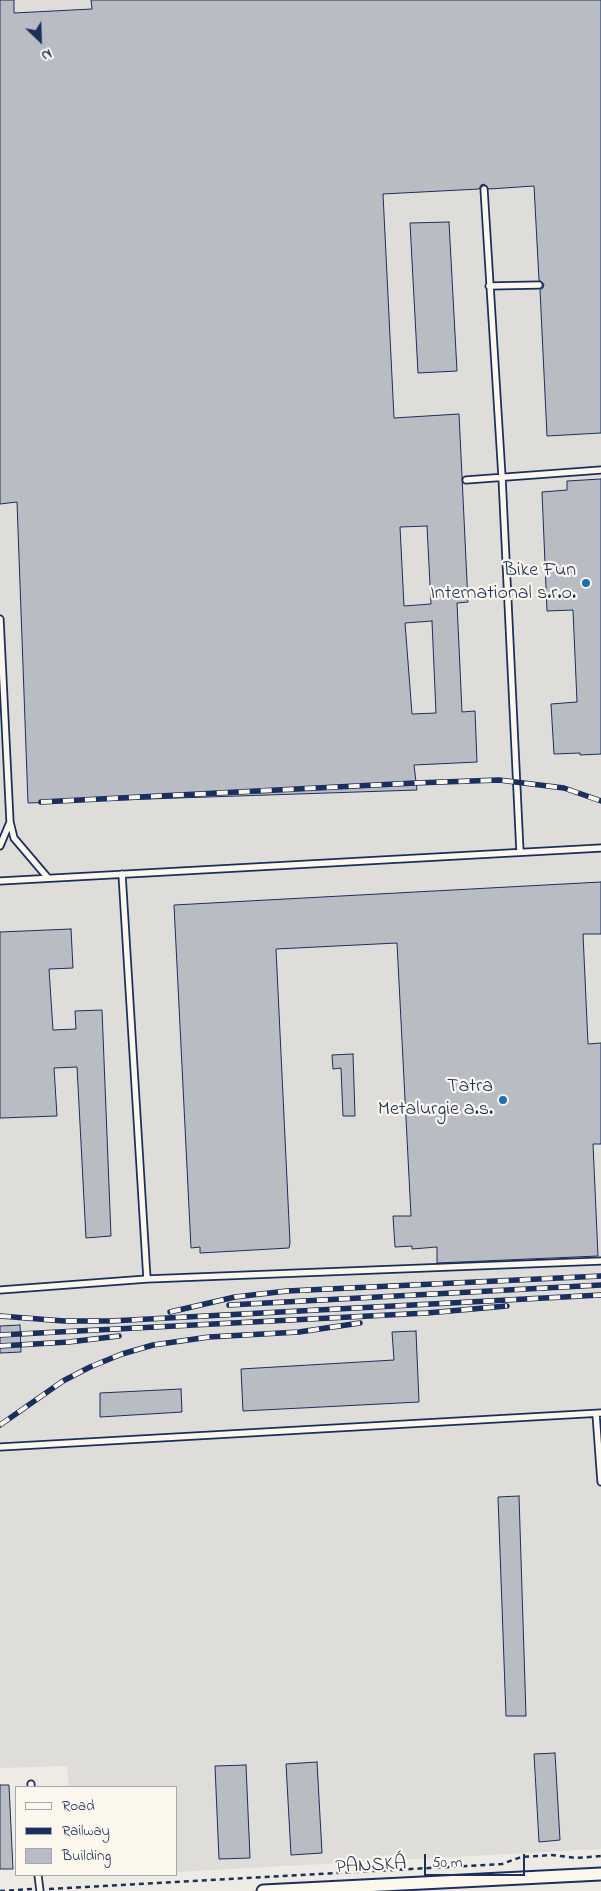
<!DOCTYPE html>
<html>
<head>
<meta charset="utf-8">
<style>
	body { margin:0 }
	#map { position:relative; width:601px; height:1891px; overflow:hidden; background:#eeebe4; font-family:"Indie Flower",sans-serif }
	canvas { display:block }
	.legend { position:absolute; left:15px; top:1786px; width:162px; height:90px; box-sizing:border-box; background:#fbf7ec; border:1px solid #a1a7b3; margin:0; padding:6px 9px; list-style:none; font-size:15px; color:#1b2f5e }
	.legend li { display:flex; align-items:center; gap:10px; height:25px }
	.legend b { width:25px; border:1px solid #a1a7b3 }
	.north { position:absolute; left:15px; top:15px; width:50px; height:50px; -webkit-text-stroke:4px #fbf7ec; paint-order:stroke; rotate:156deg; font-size:14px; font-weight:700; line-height:20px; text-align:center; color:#1b2f5e }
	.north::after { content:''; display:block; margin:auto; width:18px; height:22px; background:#1b2f5e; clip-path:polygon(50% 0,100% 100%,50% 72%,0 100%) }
	.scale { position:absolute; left:424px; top:1854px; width:101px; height:22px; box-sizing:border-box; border:2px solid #1b2f5e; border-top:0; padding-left:6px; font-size:15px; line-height:18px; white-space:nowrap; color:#1b2f5e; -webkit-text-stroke:4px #fbf7ec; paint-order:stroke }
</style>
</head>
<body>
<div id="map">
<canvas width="601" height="1891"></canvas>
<ul class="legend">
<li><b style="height:6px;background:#fbf7ec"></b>Road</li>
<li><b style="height:6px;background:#1b2f5e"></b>Railway</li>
<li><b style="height:14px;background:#b9bcc3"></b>Building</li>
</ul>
<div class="north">N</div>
<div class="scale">50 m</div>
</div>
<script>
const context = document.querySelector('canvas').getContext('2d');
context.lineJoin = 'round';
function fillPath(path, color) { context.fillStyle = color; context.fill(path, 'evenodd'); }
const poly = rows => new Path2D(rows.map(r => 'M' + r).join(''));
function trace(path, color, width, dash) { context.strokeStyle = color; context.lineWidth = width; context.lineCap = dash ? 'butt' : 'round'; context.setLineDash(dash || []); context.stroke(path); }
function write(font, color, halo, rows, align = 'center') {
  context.font = font + ' "Indie Flower",sans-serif'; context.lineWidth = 4.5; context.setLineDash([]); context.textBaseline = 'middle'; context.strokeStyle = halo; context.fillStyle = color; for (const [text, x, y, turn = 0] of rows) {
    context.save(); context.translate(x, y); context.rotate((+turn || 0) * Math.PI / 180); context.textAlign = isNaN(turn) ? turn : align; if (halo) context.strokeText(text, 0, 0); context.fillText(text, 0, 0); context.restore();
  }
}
fillPath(poly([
	[0,0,601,0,601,1849,176,1872,176,1787,69,1787,67,1766,0,1768]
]), '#deddda');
const building = poly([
	[0,0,14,0,14,13,92,9,91,0,601,0,601,433,547,436,540,290,543,288,544,284,539,280,534,186,489,189,484,184,481,185,479,189,383,194,394,418,459,414,468,602,457,603,462,712,475,711,477,762,414,765,417,790,28,803,17,502,0,504,0,0],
	[427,526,431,604,404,606,400,527,427,526],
	[432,621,436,713,412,714,405,623,432,621],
	[449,222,457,371,418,373,410,223,449,222],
	[601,479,601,754,580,755,580,753,554,754,551,704,577,702,573,610,547,611,542,492,567,490,567,481,601,479],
	[601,882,601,934,583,934,588,1044,601,1043,601,1144,593,1144,598,1256,437,1263,437,1247,412,1249,412,1246,395,1247,393,1216,411,1216,397,943,276,949,290,1243,289,1248,200,1253,200,1247,191,1248,174,905,601,882],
	[71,929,73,968,49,969,53,1030,76,1029,75,1011,102,1010,111,1236,86,1238,77,1067,54,1068,57,1116,0,1118,0,932,71,929],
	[353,1054,355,1116,343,1116,341,1068,333,1069,332,1055,353,1054],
	[20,1325,21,1352,0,1353,0,1326,20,1325],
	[416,1331,419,1402,243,1411,241,1369,394,1360,392,1332,416,1331],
	[181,1389,182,1412,100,1417,100,1393,181,1389],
	[519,1496,526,1716,506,1716,498,1497,519,1496],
	[555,1753,560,1840,539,1842,534,1754,555,1753],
	[317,1762,322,1853,291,1855,286,1764,317,1762],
	[246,1765,250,1858,219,1859,215,1766,246,1765],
	[0,1785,9,1785,13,1869,0,1869,0,1785]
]);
fillPath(building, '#b9bcc3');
trace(building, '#1b2f5e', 1);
const lane = poly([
	[484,189,502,477,520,852],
	[489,286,539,285],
	[466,480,601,470],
	[0,619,10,822,0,846],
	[10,822,14,838,48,878],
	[0,881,601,848],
	[147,1279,601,1261],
	[0,1290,147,1279,122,874],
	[596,1414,601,1482],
	[0,1447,601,1413],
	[31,1784,31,1787],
	[38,1875,40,1891]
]);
const street = poly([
	[263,1891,601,1874]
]);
trace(lane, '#1b2f5e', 9);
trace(street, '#1b2f5e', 15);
trace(poly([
	[49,1889,429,1868,502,1864,521,1857,552,1855,576,1858,601,1856],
	[0,1891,32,1889]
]), '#1b2f5e', 2.5, [5, 4]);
trace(lane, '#fbf7ec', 5.5);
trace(street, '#fbf7ec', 11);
const rail = poly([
	[41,802,415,783,499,780,564,788,601,801],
	[229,1305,601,1285],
	[170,1312,235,1297,287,1291,601,1276],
	[0,1316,64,1321,111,1321,601,1295],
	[0,1335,427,1313,507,1306],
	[0,1346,69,1342,119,1336],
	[0,1425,63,1381,90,1367,122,1354,153,1345,209,1337,299,1332,360,1323]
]);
trace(rail, '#1b2f5e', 5.5);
trace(rail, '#fbf7ec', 4, [11]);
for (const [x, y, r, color] of [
	[586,583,5,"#1f6fb2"],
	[503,1100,5,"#1f6fb2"]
]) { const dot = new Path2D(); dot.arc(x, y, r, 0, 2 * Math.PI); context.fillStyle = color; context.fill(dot); trace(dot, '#fbf7ec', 2); }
write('20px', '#1b2f5e', '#fbf7ec', [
	["Bike Fun",576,572],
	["International s.r.o.",576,595],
	["Tatra",493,1088],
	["Metalurgie a.s.",493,1111]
], 'right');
write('20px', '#1b2f5e', '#fbf7ec', [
	["PANSKÁ",371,1867,-3]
]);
</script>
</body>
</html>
